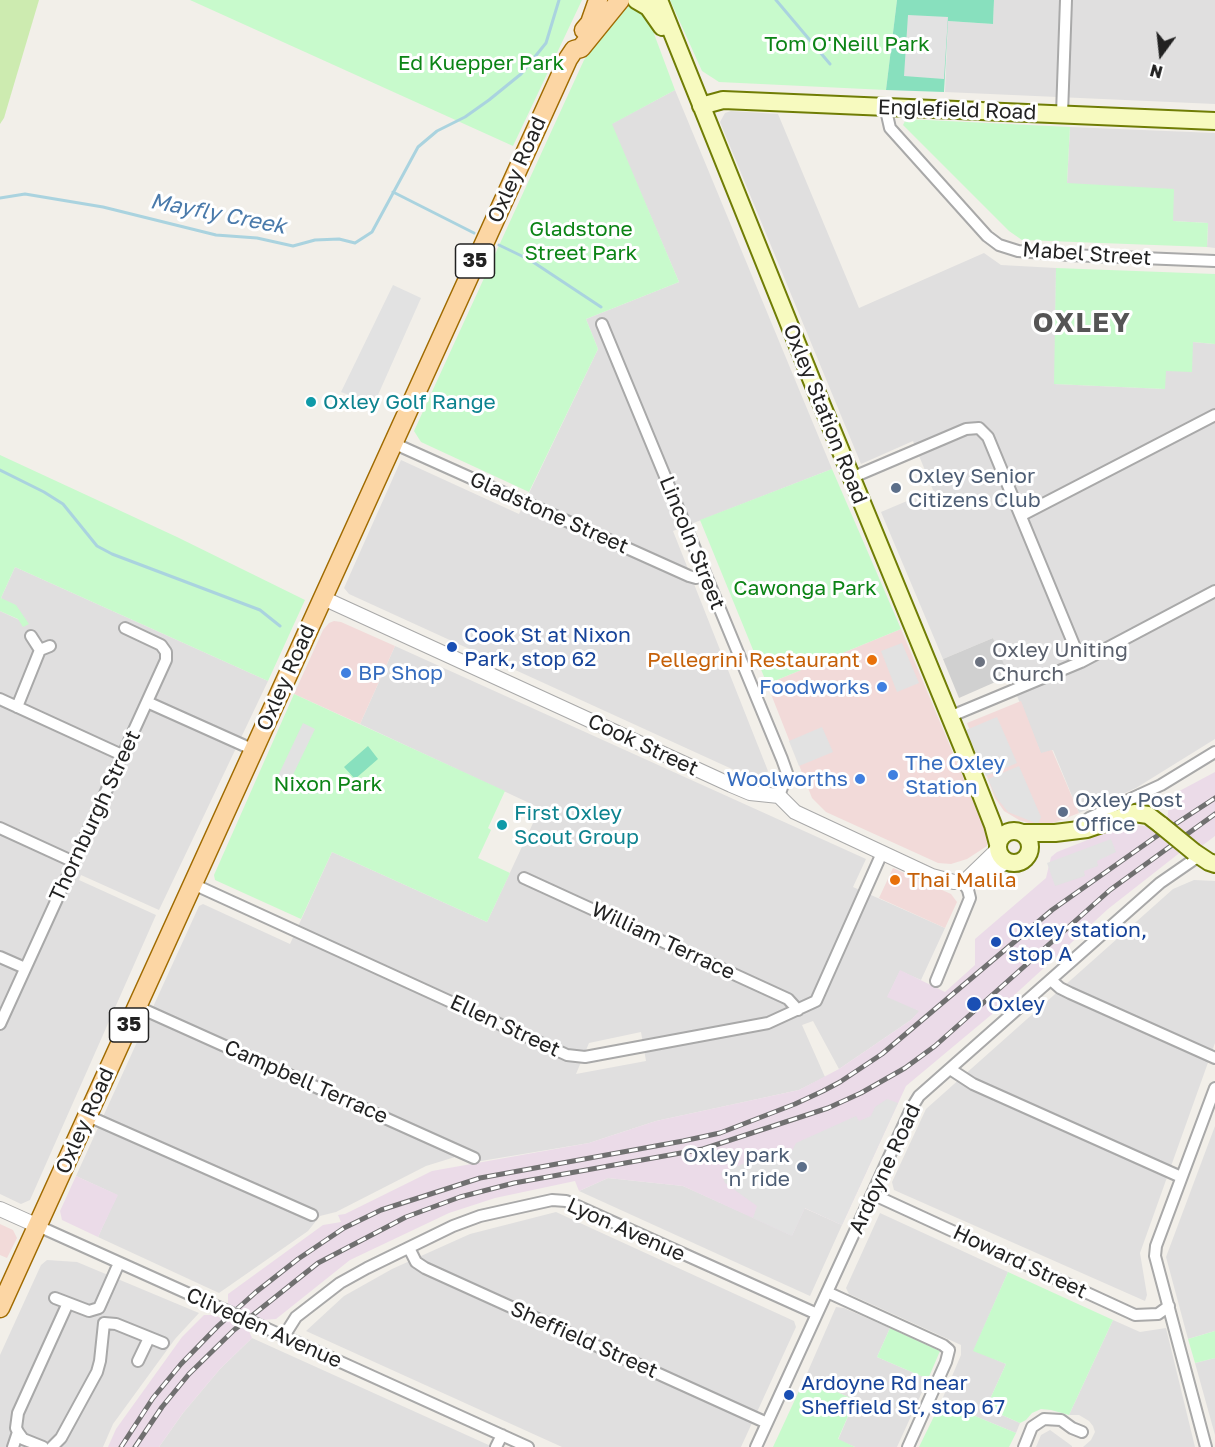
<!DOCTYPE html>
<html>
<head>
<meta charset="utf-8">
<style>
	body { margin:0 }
	#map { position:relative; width:1215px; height:1447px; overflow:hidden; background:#f2efe9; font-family:"Golos Text",sans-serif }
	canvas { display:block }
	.north { position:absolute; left:1131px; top:24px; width:60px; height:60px; -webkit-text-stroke:4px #fff; paint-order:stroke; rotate:195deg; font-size:16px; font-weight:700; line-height:24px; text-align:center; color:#222 }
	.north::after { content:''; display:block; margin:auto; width:21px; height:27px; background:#222; clip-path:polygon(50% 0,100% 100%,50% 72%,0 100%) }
</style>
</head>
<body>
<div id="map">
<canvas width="1215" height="1447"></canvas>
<div class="north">N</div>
</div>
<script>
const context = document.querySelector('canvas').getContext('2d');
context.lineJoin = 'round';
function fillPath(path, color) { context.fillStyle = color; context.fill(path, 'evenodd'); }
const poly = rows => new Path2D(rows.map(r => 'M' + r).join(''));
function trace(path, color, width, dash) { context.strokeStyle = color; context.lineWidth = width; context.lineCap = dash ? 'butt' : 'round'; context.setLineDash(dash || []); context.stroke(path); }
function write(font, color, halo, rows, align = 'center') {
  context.font = font + ' "Golos Text",sans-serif'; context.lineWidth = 6; context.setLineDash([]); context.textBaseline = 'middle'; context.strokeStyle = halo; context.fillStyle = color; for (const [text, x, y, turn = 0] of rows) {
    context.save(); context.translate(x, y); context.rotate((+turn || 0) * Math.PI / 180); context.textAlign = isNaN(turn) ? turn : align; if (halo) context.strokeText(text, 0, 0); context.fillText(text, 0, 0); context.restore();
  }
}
fillPath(poly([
	[994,0,1215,0,1215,104,945,92,948,21,993,24],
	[675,90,832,469,673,531,768,771,764,777,756,780,349,594,344,588,401,460,519,514,598,349,586,319,679,282,611,124],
	[731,111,778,114,859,308,984,253,1001,265,1056,268,1055,384,1165,389,1165,371,1193,342,1215,344,1215,739,1136,788,1079,813,1053,750,1041,754,993,638,943,659,881,512,933,490,913,441,861,464,720,122,725,113],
	[1070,127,1215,133,1215,248,1207,247,1208,223,1173,221,1067,183],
	[15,567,268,681,159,910,81,875,79,880,156,915,30,1200,21,1204,0,1194,0,611,28,624,1,598],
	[395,646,866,859,853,887,945,928,921,980,900,971,888,996,920,1011,911,1020,839,1069,813,1021,802,1025,825,1077,799,1090,656,1121,589,1143,469,1163,455,1157,426,1166,336,1212,320,1216,308,1231,219,1293,98,1237,117,1195,76,1176,199,906,203,904,290,944,332,852,487,922,540,808,360,724],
	[641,1032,646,1061,576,1074,589,1043],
	[1194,880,1215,881,1215,1043,1140,1253,1147,1295,1145,1301,894,1190,892,1182,926,1109,1173,889],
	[1215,1126,1215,1331,1188,1339,1166,1257],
	[608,1178,683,1186,792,1235,804,1208,842,1225,810,1296,579,1191],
	[556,1212,794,1321,796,1327,741,1447,562,1447,306,1331,344,1296,392,1269,470,1234],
	[880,1213,1008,1272,974,1350,1006,1364,986,1408,1020,1423,1016,1433,941,1402,961,1355,961,1345,849,1294,846,1288],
	[47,1260,77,1262,199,1313,175,1339,113,1424,103,1447,0,1447,0,1355,41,1265],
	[836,1307,844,1308,890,1328,877,1357,928,1379,897,1447,855,1447,838,1440,855,1400,805,1378],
	[1113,1320,1140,1332,1166,1328,1195,1447,1083,1447,1091,1440,1095,1432,1093,1426,1089,1421,1079,1415,1069,1415],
	[252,1338,493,1447,159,1447,183,1413,220,1369],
	[1215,1358,1215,1435,1195,1363],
	[1050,1430,1072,1446,1072,1447,1036,1447,1041,1435]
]), '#e0dfdf');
fillPath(poly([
	[334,621,341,622,395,646,360,724,294,694,323,630,329,623],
	[901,629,989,839,987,846,967,859,951,864,938,863,826,812,812,798,767,684],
	[1021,701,1041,753,1052,750,1079,813,1048,825,1035,825,1019,820,1004,811,995,798,967,723],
	[893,868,951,894,957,902,945,928,879,898],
	[0,1224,13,1230,17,1238,7,1258,0,1255]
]), '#f2dad9');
fillPath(poly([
	[1215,772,1215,836,1199,848,1167,821,1170,796],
	[1128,824,1152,827,1182,851,1108,909,1009,1000,906,1086,842,1225,805,1208,792,1236,683,1186,608,1178,579,1191,575,1181,495,1198,449,1213,350,1260,276,1319,262,1320,228,1305,228,1294,323,1225,341,1222,338,1215,345,1214,432,1171,589,1143,656,1121,799,1090,839,1069,911,1020,919,1011,887,997,900,970,945,992,975,965,975,939,1046,878,1051,857,1057,852],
	[76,1176,118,1195,98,1237,62,1220,60,1211],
	[204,1315,214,1315,248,1329,252,1338,220,1369,183,1413,159,1447,108,1447,116,1429,182,1337]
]), '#ebdbe8');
fillPath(poly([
	[993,638,1009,676,959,698,943,659]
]), '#d0d0d0');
fillPath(poly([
	[0,0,39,0,4,118,0,124]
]), '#cdebb0');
fillPath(poly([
	[190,0,582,0,513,146],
	[670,0,897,0,886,90,719,82,702,71],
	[628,7,635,7,642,11,650,23,675,90,612,124,679,282,586,319,598,349,529,492,421,442,414,431,584,60,622,12],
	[906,119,1070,127,1067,183,1174,189,1173,221,1208,223,1207,247,1022,240,1009,231,903,125],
	[1056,268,1215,274,1215,344,1193,342,1192,372,1166,371,1165,389,1054,384],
	[0,455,177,537,305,600,268,681,15,567,1,598,16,605,29,624,23,627,18,619,0,611],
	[832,469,901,629,767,684,700,520],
	[294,694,505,791,488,828,491,830,478,858,510,873,487,922,332,852,301,919,215,880,214,875],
	[1008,1272,1113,1320,1069,1415,1051,1410,1041,1409,1032,1413,1026,1420,1020,1423,986,1408,1006,1364,973,1351],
	[890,1328,940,1351,928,1379,877,1357],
	[1215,1331,1215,1358,1195,1363,1188,1339],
	[805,1378,855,1400,838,1439,855,1447,773,1447],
	[941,1402,1016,1433,1009,1447,919,1447]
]), '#c8facc');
fillPath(poly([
	[897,0,994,0,993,24,948,21,944,92,886,90],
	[368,746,378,759,355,779,344,767]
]), '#88e0be');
fillPath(poly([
	[908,15,948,17,944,79,904,76],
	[393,285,421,298,374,404,341,392],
	[902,643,919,683,897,692,881,651],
	[997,717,1017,763,986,776,966,730],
	[303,723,315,729,290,781,278,776],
	[822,727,833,752,799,766,789,741],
	[1019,766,1041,817,1038,824,1008,812,996,797,988,779],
	[1111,839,1116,852,1097,861,1098,866,1084,871,1085,876,1055,886,1047,863],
	[887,1099,898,1103,842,1225,805,1208,792,1236,753,1218,757,1206,725,1183,721,1173,764,1155,774,1161,789,1157,796,1143,856,1116,859,1121,871,1116,875,1107]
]), '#e2e2e2');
trace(poly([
	[776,0,830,64],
	[393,192,474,233],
	[0,198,25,194,103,207,216,235,257,238,293,246,315,240,339,239,355,243,372,232,418,147,437,131,465,117,489,100,521,74,546,43,559,0],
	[499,245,530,260,601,307],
	[0,470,44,492,63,504,97,546,112,554,260,610,280,626]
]), '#aad3df', 3);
const minor = poly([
	[885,106,890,128,987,236,999,245,1018,251,1069,255,1215,261],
	[1062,114,1066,0],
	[602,324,782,759,787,773,779,796],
	[393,443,689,576,696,578,706,576],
	[851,478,966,429,979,428,988,437,1081,662],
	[1022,515,1215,415],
	[31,636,40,650,50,646],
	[0,699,122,755],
	[147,702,254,750],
	[17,707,40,650],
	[949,717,1081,662,1215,591],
	[0,828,74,862],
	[1087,829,1089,818,1161,785,1215,752],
	[524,878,788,999,798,1010],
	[193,884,567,1055,585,1057,768,1023,816,1001,882,853],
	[0,957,25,968],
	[1051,980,1060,988,1070,993,1215,1058],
	[936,981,970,898,968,890,963,882],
	[138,1007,474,1158],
	[0,1024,166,660,166,652,161,645,125,628],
	[950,1069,973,1084,1181,1177],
	[88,1116,312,1215],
	[872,1194,1135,1315,1158,1314,1169,1306],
	[38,1226,218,1307],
	[409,1248,416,1262,425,1268,767,1423],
	[827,1292,943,1345,949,1350,946,1362,908,1447],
	[55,1298,89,1311,99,1308,119,1263],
	[259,1325,528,1447],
	[284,1336,296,1317,340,1283,367,1268,453,1226,480,1216,552,1200,566,1201,817,1314],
	[138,1361,149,1338],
	[13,1447,18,1432],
	[43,1447,23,1439,18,1432,16,1428,18,1413,68,1303],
	[52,1447,61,1438,97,1372,100,1361,104,1323,116,1324,163,1343],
	[496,1447,502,1435],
	[756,1447,911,1109,919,1096,1160,883,1199,856],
	[1024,1447,1032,1427,1044,1419,1061,1420,1072,1428,1082,1432],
	[1206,1447,1155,1256,1156,1246,1215,1088]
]);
const tertiary = poly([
	[323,598,731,785,750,793,779,796,795,812,932,876,954,882,973,881,982,878,1007,861],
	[967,879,998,849],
	[0,1209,38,1226]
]);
const secondary = poly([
	[636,0,648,7,662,27],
	[659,0,812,381,962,746,993,825,998,844],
	[701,106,723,100,1215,121],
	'998 847a16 16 0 1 1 32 0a16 16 0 1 1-32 0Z',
	[1022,833,1055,833,1087,829,1134,813,1148,815,1161,825],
	[1194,852,1209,862,1215,864]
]);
const primary = poly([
	[584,30,590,23,598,0],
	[0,1308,568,59,574,50,581,48,620,0]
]);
trace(minor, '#a9a9a9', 14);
trace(tertiary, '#a9a9a9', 16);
trace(secondary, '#707d05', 20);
trace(primary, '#a06b00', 21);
trace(minor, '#fff', 10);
trace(tertiary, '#fff', 14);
trace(secondary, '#f7fabf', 16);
trace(primary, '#fcd6a4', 18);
const rail = poly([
	[121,1447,153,1398,181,1364,218,1326,256,1292,298,1259,344,1228,381,1210,480,1178,683,1141,720,1133,795,1104,823,1091,840,1082,882,1054,1052,910,1154,838,1215,798],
	[135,1447,162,1407,189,1374,234,1330,318,1263,406,1217,460,1197,514,1183,703,1149,828,1108,861,1093,905,1068,935,1046,1110,890,1215,814]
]);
trace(rail, '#707070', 5);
trace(rail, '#fff', 3, [9]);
const minorBridge = poly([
	[218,1307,259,1325]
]);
const secondaryBridge = poly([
	[1161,825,1194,852]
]);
trace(minorBridge, '#a9a9a9', 14, []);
trace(secondaryBridge, '#707d05', 20, []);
trace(minorBridge, '#fff', 10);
trace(secondaryBridge, '#f7fabf', 16);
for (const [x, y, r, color] of [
	[311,402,6,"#0f9aa8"],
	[896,488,6,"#5c6f8a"],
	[452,647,6,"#1a4fb4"],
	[872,660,6,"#e8710a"],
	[980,662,6,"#6b7280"],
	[346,673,6,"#3f7fe0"],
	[882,687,6,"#3f7fe0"],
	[893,775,6,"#3f7fe0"],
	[860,779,6,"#3f7fe0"],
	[1063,812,6,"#5c6f8a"],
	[502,825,6,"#0f9aa8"],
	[895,880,6,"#e8710a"],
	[996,942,6,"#1a4fb4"],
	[974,1004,8,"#1a4fb4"],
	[802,1167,6,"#5c6f8a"],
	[789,1395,6,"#1a4fb4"]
]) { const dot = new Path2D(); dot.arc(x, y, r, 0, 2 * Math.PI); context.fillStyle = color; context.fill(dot); trace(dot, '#fff', 2); }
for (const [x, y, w] of [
	[475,261,39],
	[129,1025,39]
]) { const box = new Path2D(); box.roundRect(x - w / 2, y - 17, w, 34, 4.5); context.fillStyle = '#fff'; context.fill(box); trace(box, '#222', 1.5); }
write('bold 20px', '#222', null, [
	["35",475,261],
	["35",129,1025]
]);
write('21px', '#0c8416', '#fff', [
	["Tom O'Neill Park",847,44],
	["Ed Kuepper Park",481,63],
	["Gladstone",581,229],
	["Street Park",581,253],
	["Cawonga Park",805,588],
	["Nixon Park",328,784]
]);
write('21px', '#222', '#fff', [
	["Englefield Road",957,110,2],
	["Oxley Road",517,170,-66],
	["Mabel Street",1087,254,4],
	["Oxley Station Road",825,414,68],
	["Gladstone Street",549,513,24],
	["Lincoln Street",692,543,68],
	["Oxley Road",286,678,-66],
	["Cook Street",643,745,25],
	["Thornburgh Street",95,816,-65],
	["William Terrace",663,941,25],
	["Ellen Street",505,1026,25],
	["Campbell Terrace",306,1082,24],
	["Oxley Road",85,1121,-66],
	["Ardoyne Road",885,1169,-65],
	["Lyon Avenue",626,1230,24],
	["Howard Street",1020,1262,25],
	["Cliveden Avenue",264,1328,24],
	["Sheffield Street",584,1340,24]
]);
write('21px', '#0d838f', '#fff', [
	["Oxley Golf Range",323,402],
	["First Oxley",514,813],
	["Scout Group",514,837]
], 'left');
write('21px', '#4e5e75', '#fff', [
	["Oxley Senior",908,476],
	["Citizens Club",908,500],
	["Oxley Post",1075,800],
	["Office",1075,824],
	["Oxley park",790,1155,"right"],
	["'n' ride",790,1179,"right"]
], 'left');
write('21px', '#164399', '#fff', [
	["Cook St at Nixon",464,635],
	["Park, stop 62",464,659],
	["Oxley station,",1008,930],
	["stop A",1008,954],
	["Oxley",988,1004],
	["Ardoyne Rd near",801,1383],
	["Sheffield St, stop 67",801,1407]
], 'left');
write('21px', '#5b616d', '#fff', [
	["Oxley Uniting",992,650],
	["Church",992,674]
], 'left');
write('21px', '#c56008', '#fff', [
	["Pellegrini Restaurant",860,660],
	["Thai Malila",907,880,"left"]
], 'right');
write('21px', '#366cbe', '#fff', [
	["BP Shop",358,673],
	["Foodworks",870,687,"right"],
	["The Oxley",905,763],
	["Station",905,787],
	["Woolworths",848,779,"right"]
], 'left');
write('italic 22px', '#4a7aab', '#fff', [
	["Mayfly Creek",218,214,11]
]);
context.letterSpacing = '1.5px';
write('bold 27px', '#555', '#fff', [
	["OXLEY",1082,323]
]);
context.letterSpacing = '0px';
</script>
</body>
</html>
